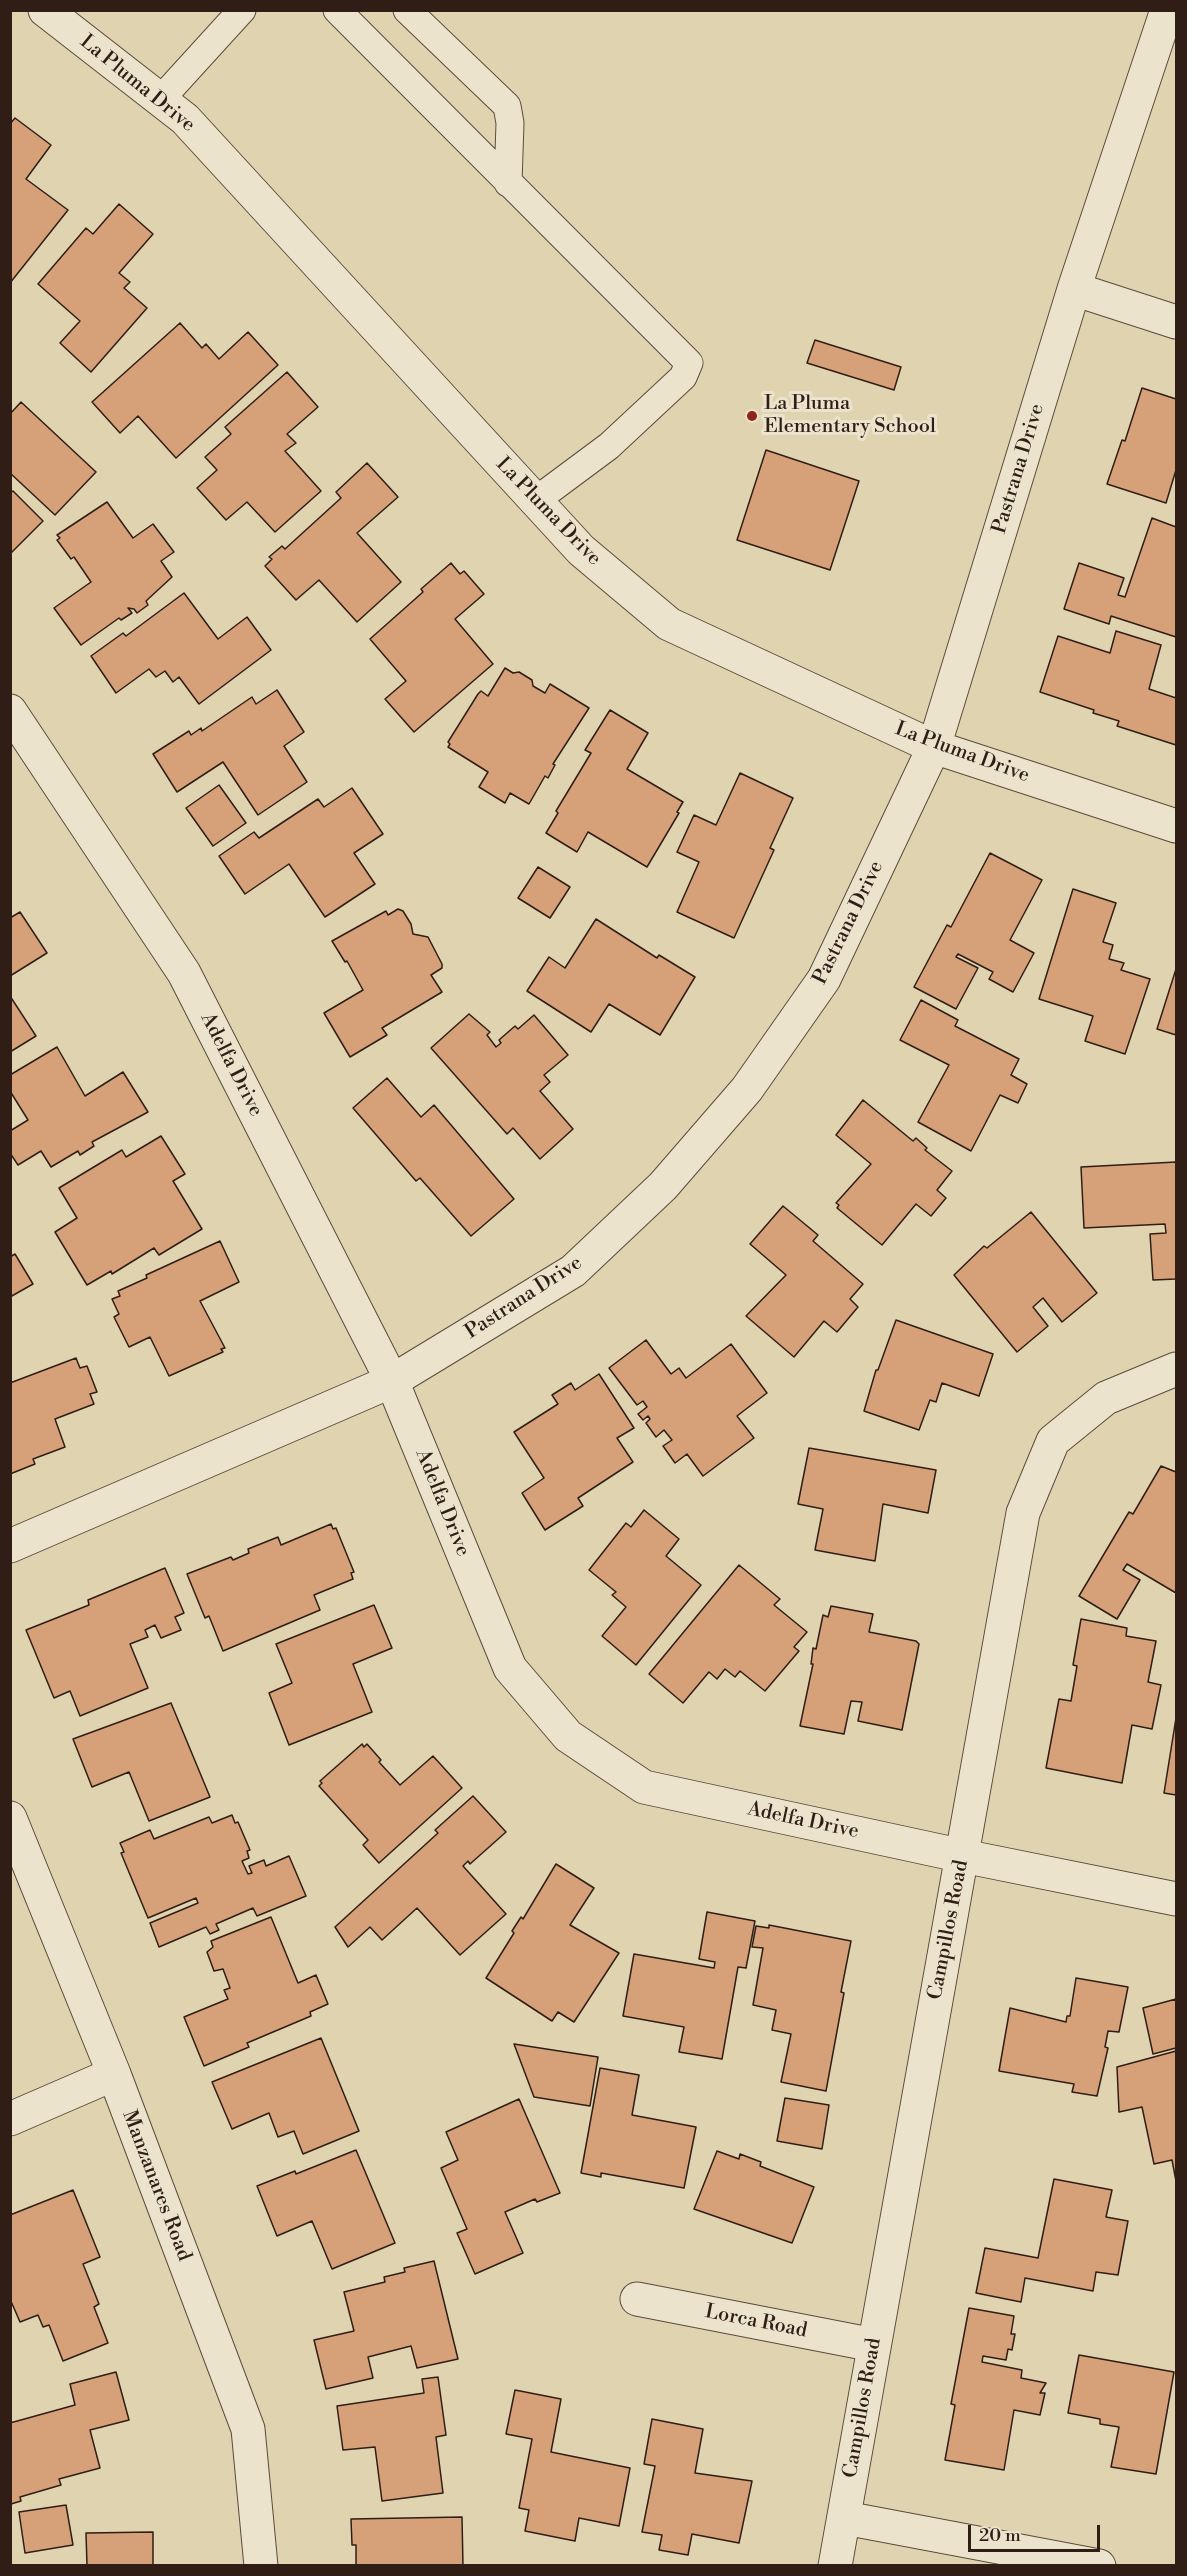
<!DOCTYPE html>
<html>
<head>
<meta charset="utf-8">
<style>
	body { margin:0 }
	#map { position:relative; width:1187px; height:2576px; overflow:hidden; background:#e0d4b0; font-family:"Libre Bodoni",serif }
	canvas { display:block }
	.frame { position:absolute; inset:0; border:12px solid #301d16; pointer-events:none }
	.scale { position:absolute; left:968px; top:2525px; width:132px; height:27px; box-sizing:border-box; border:3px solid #301d16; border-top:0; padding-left:8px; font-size:18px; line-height:21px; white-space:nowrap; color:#301d16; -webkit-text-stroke:4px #ebe3cc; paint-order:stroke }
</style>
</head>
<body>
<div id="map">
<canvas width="1187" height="2576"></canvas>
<div class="frame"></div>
<div class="scale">20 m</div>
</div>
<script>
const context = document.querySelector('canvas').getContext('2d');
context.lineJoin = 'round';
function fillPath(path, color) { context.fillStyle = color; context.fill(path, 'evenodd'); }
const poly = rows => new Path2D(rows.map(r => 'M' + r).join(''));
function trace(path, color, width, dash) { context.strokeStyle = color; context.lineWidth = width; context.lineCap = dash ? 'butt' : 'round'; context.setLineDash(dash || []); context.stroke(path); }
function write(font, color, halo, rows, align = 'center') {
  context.font = font + ' "Libre Bodoni",serif'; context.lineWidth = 6; context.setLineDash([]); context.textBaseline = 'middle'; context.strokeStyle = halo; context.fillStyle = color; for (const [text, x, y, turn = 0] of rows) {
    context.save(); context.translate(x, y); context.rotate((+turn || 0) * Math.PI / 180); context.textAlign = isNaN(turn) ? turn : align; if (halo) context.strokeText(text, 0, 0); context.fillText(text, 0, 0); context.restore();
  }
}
const building = poly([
	[15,118,51,145,26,179,68,210,10,283,10,124,15,118],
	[119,204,153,234,119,273,130,282,124,288,147,308,91,372,60,343,80,321,38,284,86,228,93,234,119,204],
	[180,323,202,348,206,344,219,359,248,332,278,365,176,458,138,416,120,433,92,402,180,323],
	[815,340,901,367,894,390,807,363,815,340],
	[287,372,318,407,287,434,296,443,285,451,321,491,275,532,247,502,226,520,197,488,217,470,205,457,231,434,225,427,287,372],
	[1142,388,1176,399,1176,470,1166,503,1107,484,1122,440,1125,441,1142,388],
	[21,402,96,472,55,515,10,473,10,414,21,402],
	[766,450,859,481,830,570,737,540,766,450],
	[367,463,398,497,357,533,401,582,357,622,319,580,296,600,265,566,272,559,269,557,282,546,285,549,341,498,336,492,367,463],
	[13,491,43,521,11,553,10,493,13,491],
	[107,502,133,538,153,524,174,552,161,561,172,577,146,601,148,605,137,613,134,609,128,608,132,613,121,620,119,618,81,645,54,608,91,582,74,557,71,559,57,540,60,538,57,535,107,502],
	[1152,518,1176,527,1176,637,1111,616,1109,624,1064,609,1079,563,1124,578,1118,595,1125,597,1152,518],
	[451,563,460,574,464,571,484,594,455,619,493,664,414,732,385,699,406,681,370,639,423,592,421,589,451,563],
	[184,593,218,639,247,617,271,650,199,704,179,677,173,682,165,671,156,677,149,669,116,693,91,656,123,633,126,636,184,593],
	[1116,631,1161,645,1149,689,1176,698,1176,745,1117,726,1119,721,1093,713,1094,710,1040,692,1058,636,1110,653,1116,631],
	[505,668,513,673,519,672,532,680,533,686,545,693,550,684,589,708,553,764,555,765,548,778,545,776,529,804,510,793,505,803,479,787,488,772,448,747,450,744,448,742,478,694,481,691,488,696,505,668],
	[277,690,304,732,284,746,307,782,258,815,223,762,177,792,153,754,189,731,191,735,201,728,202,731,252,697,256,704,277,690],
	[610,710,648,733,627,769,683,802,677,812,679,813,647,867,588,832,577,852,546,833,558,813,556,811,591,753,585,750,610,710],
	[740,773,793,798,770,848,774,850,734,938,677,912,699,862,677,852,694,815,716,825,740,773],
	[219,785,246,823,213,846,186,808,219,785],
	[352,788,383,834,354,853,375,884,325,917,289,864,245,894,219,856,254,832,259,838,318,799,324,807,352,788],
	[990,853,1042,880,1010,940,1034,953,1013,992,989,979,993,972,958,954,956,957,978,968,956,1009,914,987,947,925,951,927,990,853],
	[538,867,570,887,550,918,518,898,538,867],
	[1073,889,1116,903,1103,942,1113,945,1109,959,1124,963,1121,970,1150,979,1125,1054,1085,1041,1093,1016,1039,999,1073,889],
	[398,909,403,911,411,924,413,934,428,937,442,964,442,968,431,975,442,992,382,1028,387,1035,350,1057,324,1013,363,990,347,961,345,962,332,941,386,911,388,915,398,909],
	[20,912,47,953,10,976,10,918,20,912],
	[596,919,657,958,659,955,695,977,660,1035,609,1004,591,1032,527,991,549,957,565,968,596,919],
	[1176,969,1176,1035,1157,1029,1176,969],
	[10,996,36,1036,10,1052,10,996],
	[921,1000,958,1020,955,1026,1019,1059,1011,1075,1027,1084,1018,1103,1000,1095,971,1151,918,1122,949,1065,900,1040,921,1000],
	[469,1014,490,1032,487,1035,496,1047,501,1043,499,1040,515,1026,518,1029,534,1015,568,1055,544,1075,550,1082,540,1091,573,1129,540,1159,513,1128,507,1134,431,1048,469,1014],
	[57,1047,85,1096,123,1072,148,1112,92,1142,94,1146,80,1155,78,1151,51,1167,41,1151,18,1165,10,1153,10,1131,28,1120,10,1091,10,1075,57,1047],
	[387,1078,421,1117,434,1105,514,1199,471,1236,420,1178,416,1181,353,1108,387,1078],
	[863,1100,913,1141,916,1138,927,1148,925,1150,952,1171,937,1190,946,1198,931,1216,916,1204,882,1245,837,1208,839,1205,836,1203,871,1164,836,1135,863,1100],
	[161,1136,185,1174,173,1181,202,1229,159,1255,154,1248,112,1274,111,1271,87,1285,55,1232,77,1218,59,1188,122,1150,126,1157,161,1136],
	[1176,1162,1176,1279,1153,1280,1150,1234,1166,1233,1165,1224,1084,1228,1081,1167,1176,1162],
	[783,1206,818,1235,813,1241,863,1284,850,1299,858,1307,837,1332,824,1321,794,1357,746,1316,786,1275,750,1244,783,1206],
	[1031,1212,1097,1293,1062,1322,1043,1298,1033,1307,1048,1326,1017,1352,954,1275,984,1246,987,1248,1031,1212],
	[220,1241,239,1282,200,1301,225,1348,221,1349,223,1352,169,1376,150,1337,129,1347,114,1317,119,1314,112,1299,120,1296,118,1291,147,1278,146,1275,220,1241],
	[15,1254,33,1284,10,1297,10,1257,15,1254],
	[896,1320,993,1354,979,1396,942,1383,936,1402,930,1400,919,1430,864,1411,876,1370,878,1370,896,1320],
	[646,1340,671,1374,679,1368,686,1378,731,1344,767,1393,737,1416,754,1438,703,1476,687,1454,675,1463,663,1446,672,1440,664,1430,656,1437,646,1423,650,1419,648,1416,643,1420,638,1414,647,1407,643,1401,637,1405,609,1368,646,1340],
	[76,1358,80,1368,87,1366,97,1392,90,1394,94,1404,55,1419,65,1447,33,1459,35,1464,10,1474,10,1383,76,1358],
	[599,1374,634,1428,617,1438,633,1462,578,1498,583,1506,545,1530,522,1493,544,1478,514,1432,558,1404,552,1395,571,1383,575,1390,599,1374],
	[809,1448,936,1470,928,1513,883,1504,875,1561,815,1550,823,1509,798,1504,809,1448],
	[1161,1466,1176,1472,1176,1593,1127,1564,1123,1570,1140,1580,1117,1619,1079,1596,1129,1512,1133,1514,1161,1466],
	[644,1510,679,1539,666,1556,701,1585,636,1665,602,1636,626,1607,612,1595,616,1592,589,1570,626,1523,631,1527,644,1510],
	[331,1524,333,1529,336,1528,354,1572,351,1573,353,1579,314,1595,320,1610,223,1651,209,1616,205,1618,187,1574,231,1557,233,1560,249,1553,248,1549,278,1537,281,1545,331,1524],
	[739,1565,780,1599,774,1605,807,1632,794,1647,799,1651,765,1691,740,1671,735,1677,725,1669,717,1679,709,1672,683,1703,649,1674,739,1565],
	[165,1568,184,1613,175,1617,181,1630,161,1638,155,1625,145,1630,148,1637,130,1644,148,1688,80,1716,70,1691,54,1698,26,1630,89,1605,88,1600,165,1568],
	[374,1605,392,1648,353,1664,372,1712,289,1745,269,1693,292,1683,276,1644,374,1605],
	[831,1606,873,1614,869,1632,916,1641,919,1644,902,1730,858,1721,862,1702,851,1701,844,1734,800,1726,813,1664,811,1664,813,1648,816,1649,823,1615,828,1617,831,1606],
	[1081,1619,1127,1628,1126,1636,1156,1641,1148,1682,1161,1685,1152,1729,1132,1725,1122,1783,1046,1768,1059,1699,1071,1701,1077,1666,1073,1665,1081,1619],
	[171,1703,210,1797,149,1821,129,1772,92,1787,73,1739,171,1703],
	[1176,1718,1176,1795,1164,1793,1176,1718],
	[362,1744,364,1747,367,1744,381,1760,379,1762,400,1785,433,1756,462,1788,379,1863,363,1845,368,1840,319,1786,322,1783,320,1781,362,1744],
	[473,1796,506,1832,470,1864,468,1861,463,1866,506,1914,460,1955,417,1908,382,1940,370,1927,348,1947,335,1927,438,1833,435,1830,473,1796],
	[232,1815,235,1823,238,1822,250,1850,247,1851,249,1858,242,1861,248,1874,252,1873,249,1866,264,1860,266,1866,289,1856,306,1896,257,1916,253,1908,216,1924,219,1930,210,1934,206,1927,159,1947,150,1923,198,1903,196,1898,148,1918,121,1853,124,1852,120,1843,150,1830,154,1839,209,1817,212,1823,232,1815],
	[556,1864,594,1888,570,1925,619,1953,574,2022,558,2012,552,2021,486,1978,514,1933,512,1931,521,1917,523,1919,556,1864],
	[707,1912,755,1921,746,1968,738,1967,722,2059,679,2052,684,2027,623,2016,634,1954,714,1968,715,1962,699,1959,707,1912],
	[271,1917,298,1983,316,1975,328,2004,310,2012,311,2016,247,2043,249,2047,204,2066,184,2017,228,1999,224,1990,230,1988,223,1969,214,1971,207,1952,213,1947,211,1941,271,1917],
	[769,1925,851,1941,841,1992,844,1993,826,2091,781,2082,791,2034,772,2030,776,2010,753,2005,763,1948,752,1947,756,1926,769,1928,769,1925],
	[1076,1978,1128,1987,1119,2032,1108,2031,1105,2047,1108,2048,1097,2096,1072,2092,1074,2084,999,2071,1010,2008,1066,2022,1067,2016,1070,2016,1076,1978],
	[1176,1999,1176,2048,1153,2054,1143,2008,1176,1999],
	[321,2038,359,2131,303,2154,294,2131,278,2137,269,2113,232,2129,212,2082,321,2038],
	[514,2044,598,2057,590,2106,534,2097,514,2044],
	[1176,2051,1176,2181,1172,2160,1154,2164,1142,2107,1119,2112,1117,2067,1176,2051],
	[600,2068,639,2075,632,2115,696,2127,684,2188,601,2173,601,2177,581,2173,600,2068],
	[785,2098,829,2105,822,2149,777,2141,785,2098],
	[519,2099,560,2193,537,2202,535,2199,505,2212,523,2253,475,2274,457,2233,467,2229,441,2168,458,2160,446,2132,519,2099],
	[356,2150,395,2243,332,2269,312,2221,277,2236,257,2186,295,2171,296,2174,356,2150],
	[717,2151,739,2159,740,2154,761,2162,760,2166,814,2187,792,2243,694,2209,717,2151],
	[1054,2179,1112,2190,1106,2217,1128,2221,1118,2275,1096,2272,1093,2291,1025,2278,1021,2302,976,2293,985,2248,1038,2258,1054,2179],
	[73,2190,100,2257,83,2264,99,2304,94,2307,108,2343,63,2361,49,2325,43,2327,38,2315,20,2322,10,2299,10,2215,73,2190],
	[434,2261,458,2359,417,2368,411,2346,368,2357,373,2378,326,2389,314,2340,354,2331,344,2292,385,2282,384,2277,405,2272,404,2268,434,2261],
	[969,2308,1014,2316,1011,2334,1015,2334,1012,2350,1008,2349,1006,2360,983,2356,982,2362,1022,2370,1021,2378,1046,2383,1040,2393,1045,2393,1040,2415,1014,2410,1004,2470,945,2460,955,2405,951,2404,969,2308],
	[1079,2355,1174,2372,1156,2474,1111,2467,1119,2427,1100,2424,1100,2419,1068,2413,1079,2355],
	[116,2372,129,2420,90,2430,100,2468,59,2479,61,2485,20,2497,21,2501,11,2504,10,2423,75,2405,70,2384,116,2372],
	[438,2377,446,2435,436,2437,443,2493,382,2501,375,2447,343,2450,337,2406,424,2393,422,2379,438,2377],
	[515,2390,561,2399,551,2452,630,2468,619,2526,579,2518,575,2541,525,2531,529,2510,519,2508,532,2439,506,2434,515,2390],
	[652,2419,703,2429,695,2473,752,2481,739,2543,692,2534,688,2555,659,2550,662,2535,642,2532,655,2466,644,2464,652,2419],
	[66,2505,73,2545,25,2553,19,2512,66,2505],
	[462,2517,463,2566,356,2566,356,2545,352,2545,351,2519,462,2517],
	[153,2532,153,2566,87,2566,86,2533,153,2532]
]);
fillPath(building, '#d6a178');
trace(building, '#301d16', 1.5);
const service = poly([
	[337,10,689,363,683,377,609,446,535,501],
	[407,10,507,106,510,123,508,183],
	[160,100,242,10]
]);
const minor = poly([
	[45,10,185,119,581,550,669,624,934,747,1176,826],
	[1074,289,1176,322],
	[10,1546,392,1381,573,1271,663,1186,747,1089,824,979,934,747,1074,289,1167,10],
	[10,1818,114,2074,248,2429,261,2566],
	[10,2119,114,2074],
	[637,2299,874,2345],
	[845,2518,1099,2566],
	[835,2566,1023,1513,1053,1441,1106,1398,1176,1369]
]);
const tertiary = poly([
	[10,711,184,973,392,1381,510,1668,568,1736,644,1787,963,1856,1176,1899]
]);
trace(service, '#5c4b3c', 29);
trace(minor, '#5c4b3c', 35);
trace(tertiary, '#5c4b3c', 35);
trace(service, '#ebe3cc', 27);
trace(minor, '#ebe3cc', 33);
trace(tertiary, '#ebe3cc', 33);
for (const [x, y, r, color] of [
	[752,416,6,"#8f2418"]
]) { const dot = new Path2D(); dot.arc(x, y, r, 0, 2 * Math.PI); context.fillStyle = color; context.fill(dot); trace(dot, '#ebe3cc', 2); }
write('20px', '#301d16', '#ebe3cc', [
	["La Pluma Drive",137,84,39],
	["Pastrana Drive",1019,469,-73],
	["La Pluma Drive",548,512,46],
	["La Pluma Drive",962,753,20],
	["Pastrana Drive",849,923,-64],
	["Adelfa Drive",231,1065,63],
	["Pastrana Drive",524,1298,-33],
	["Adelfa Drive",442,1503,68],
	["Adelfa Drive",803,1821,12],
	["Campillos Road",949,1930,-79],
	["Manzanares Road",156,2186,69],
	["Lorca Road",756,2322,11],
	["Campillos Road",863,2408,-80]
]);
write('20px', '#301d16', '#ebe3cc', [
	["La Pluma",764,404],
	["Elementary School",764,427]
], 'left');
</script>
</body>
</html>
